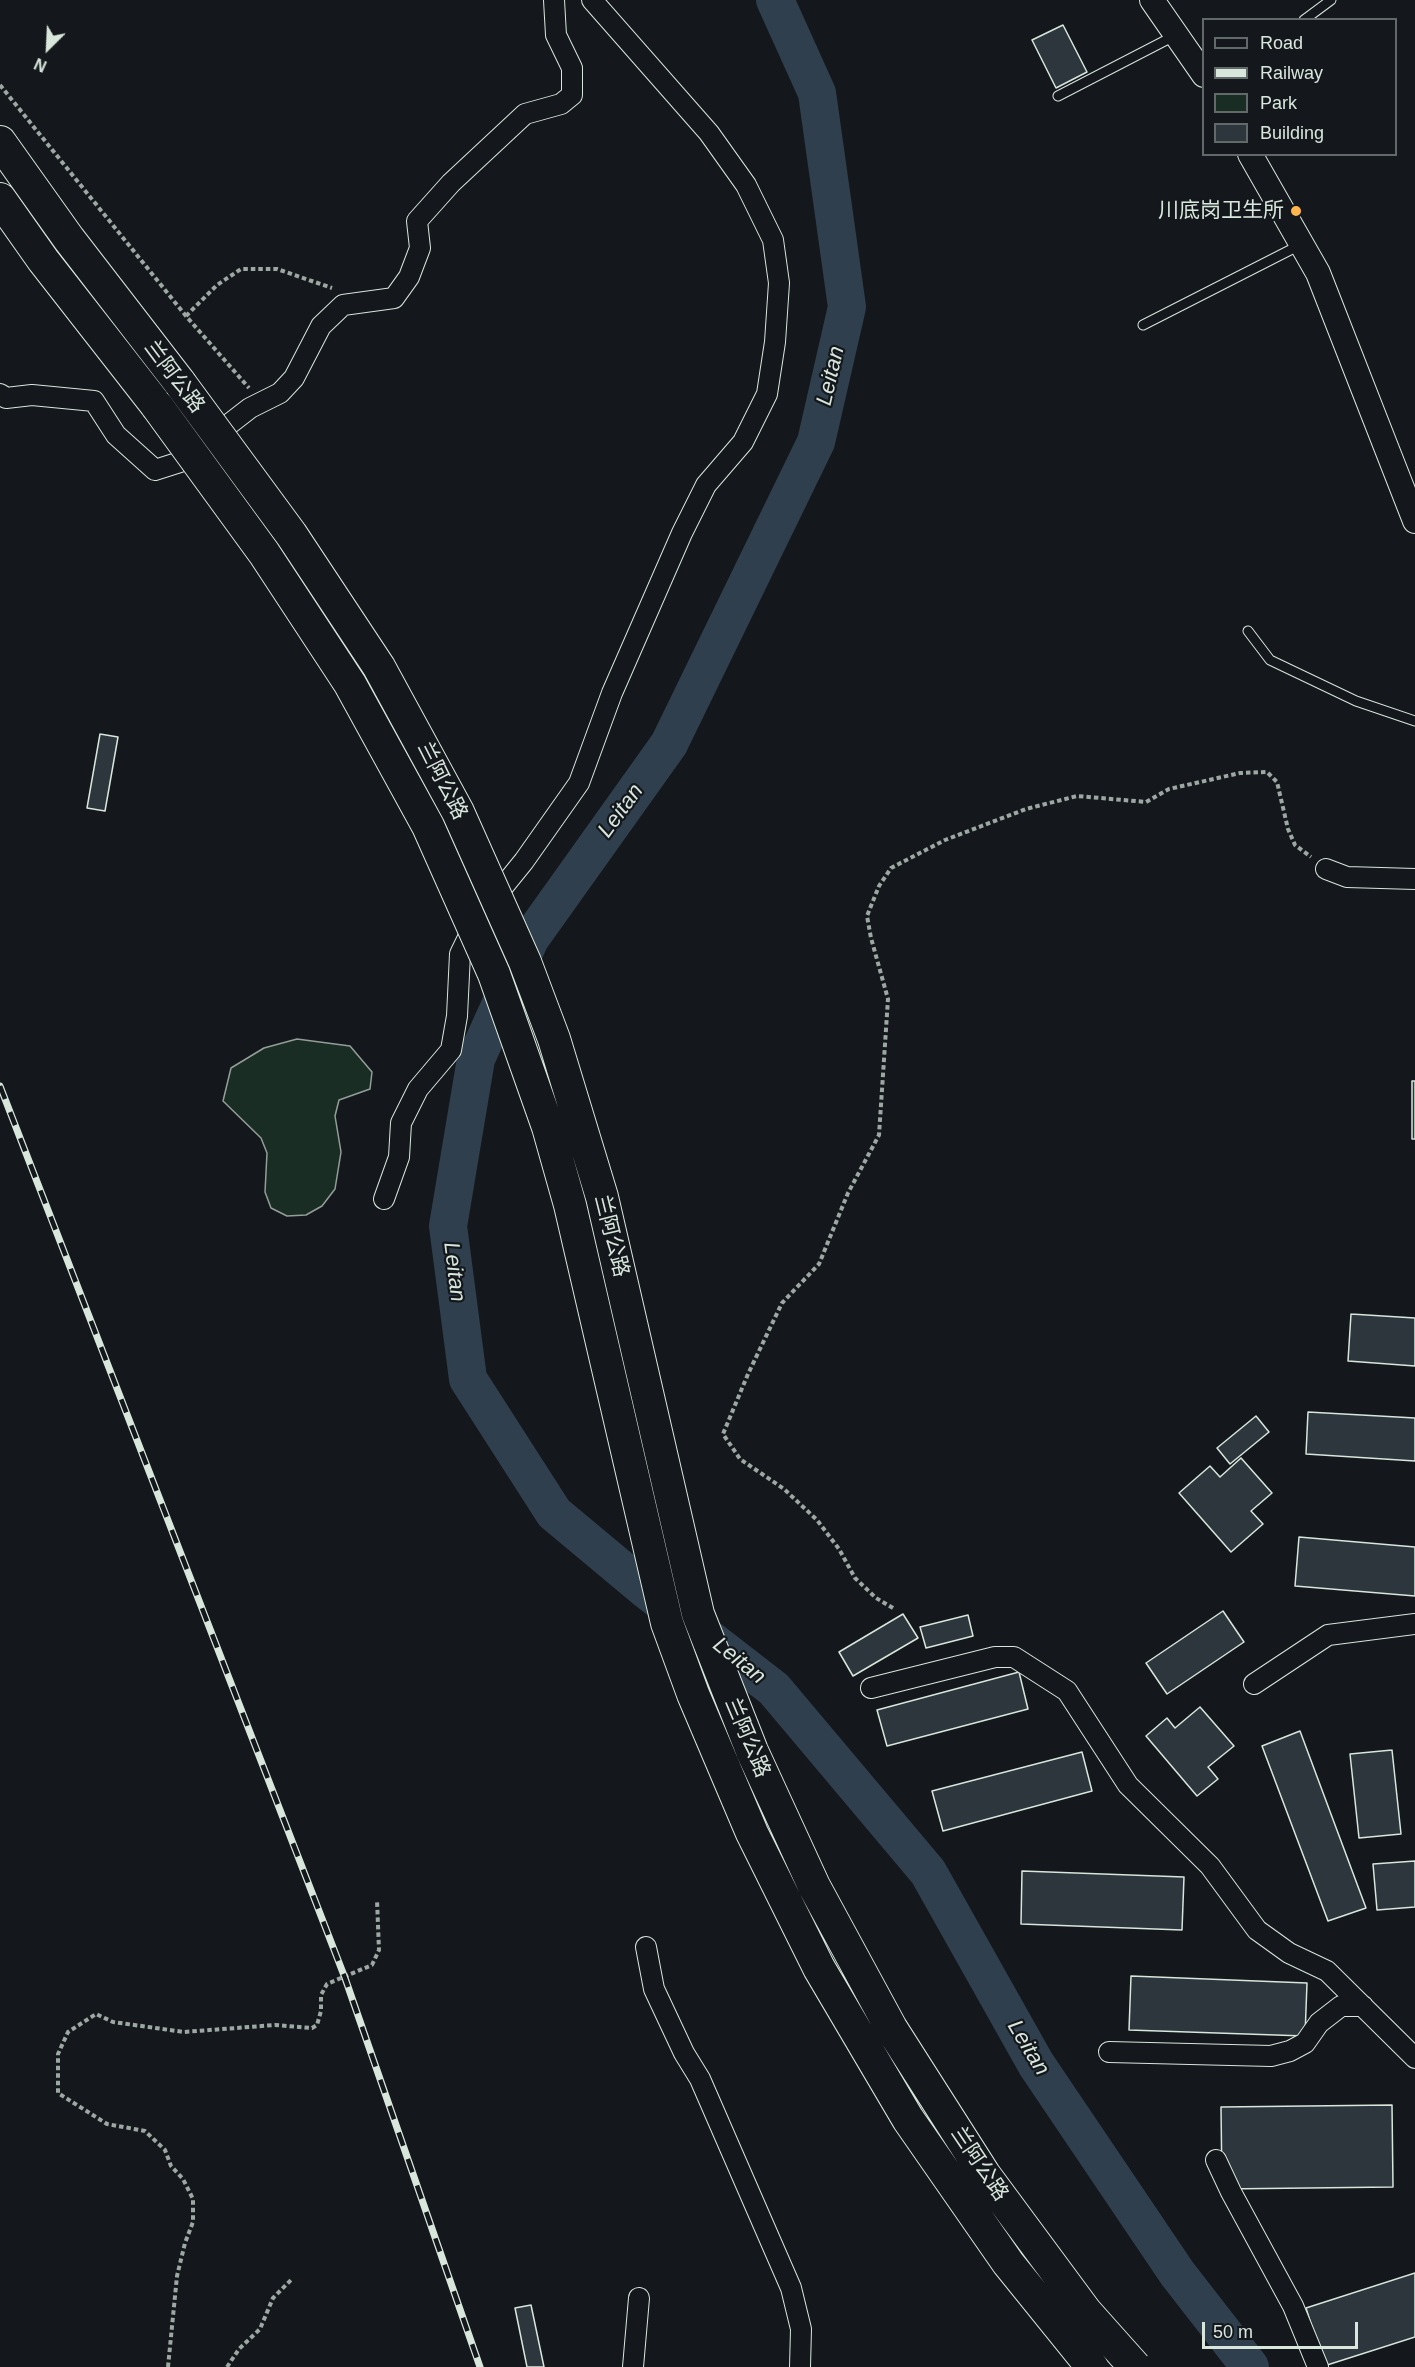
<!DOCTYPE html>
<html>
<head>
<meta charset="utf-8">
<style>
	body { margin:0 }
	#map { position:relative; width:1415px; height:2367px; overflow:hidden; background:#14181c; font-family:Helvetica,sans-serif }
	canvas { display:block }
	.legend { position:absolute; left:1202px; top:18px; width:195px; height:138px; box-sizing:border-box; background:#14181c; border:2px solid #626a69; margin:0; padding:8px 10px; list-style:none; font-size:18px; color:#d8e6dc }
	.legend li { display:flex; align-items:center; gap:12px; height:30px }
	.legend b { width:30px; border:2px solid #626a69 }
	.north { position:absolute; left:18px; top:18px; width:60px; height:60px; -webkit-text-stroke:4px #14181c; paint-order:stroke; rotate:204deg; font-size:16px; font-weight:700; line-height:24px; text-align:center; color:#d8e6dc }
	.north::after { content:''; display:block; margin:auto; width:21px; height:27px; background:#d8e6dc; clip-path:polygon(50% 0,100% 100%,50% 72%,0 100%) }
	.scale { position:absolute; left:1202px; top:2322px; width:156px; height:27px; box-sizing:border-box; border:3px solid #d8e6dc; border-top:0; padding-left:8px; font-size:18px; line-height:21px; white-space:nowrap; color:#d8e6dc; -webkit-text-stroke:4px #14181c; paint-order:stroke }
</style>
</head>
<body>
<div id="map">
<canvas width="1415" height="2367"></canvas>
<ul class="legend">
<li><b style="height:8px;background:#14181c"></b>Road</li>
<li><b style="height:8px;background:#d8e6dc"></b>Railway</li>
<li><b style="height:16px;background:#1a2d24"></b>Park</li>
<li><b style="height:16px;background:#2c363c"></b>Building</li>
</ul>
<div class="north">N</div>
<div class="scale">50 m</div>
</div>
<script>
const context = document.querySelector('canvas').getContext('2d');
context.lineJoin = 'round';
function fillPath(path, color) { context.fillStyle = color; context.fill(path, 'evenodd'); }
const poly = rows => new Path2D(rows.map(r => 'M' + r).join(''));
function trace(path, color, width, dash) { context.strokeStyle = color; context.lineWidth = width; context.lineCap = dash ? 'butt' : 'round'; context.setLineDash(dash || []); context.stroke(path); }
function write(font, color, halo, rows, align = 'center') {
  context.font = font + ' Helvetica,"Noto Sans SC",sans-serif'; context.lineWidth = 4.5; context.setLineDash([]); context.textBaseline = 'middle'; context.strokeStyle = halo; context.fillStyle = color; for (const [text, x, y, turn = 0] of rows) {
    context.save(); context.translate(x, y); context.rotate((+turn || 0) * Math.PI / 180); context.textAlign = isNaN(turn) ? turn : align; if (halo) context.strokeText(text, 0, 0); context.fillText(text, 0, 0); context.restore();
  }
}
const green = poly([
	[297,1039,350,1046,372,1072,370,1089,339,1100,335,1116,341,1152,335,1189,322,1206,306,1215,287,1216,271,1208,265,1192,267,1153,261,1138,223,1101,231,1068,264,1048,297,1039]
]);
fillPath(green, '#1a2d24');
trace(green, '#939e99', 1.5);
trace(poly([
	[775,0,817,93,847,307,816,442,669,744,530,939,476,1059,448,1226,468,1379,554,1513,645,1589,774,1689,928,1872,1036,2064,1177,2273,1250,2367]
]), '#2f3f4d', 38);
const building = poly([
	[1063,25,1087,72,1056,88,1032,40,1063,25],
	[100,734,118,737,105,811,87,808,100,734],
	[1412,1081,1415,1081,1415,1139,1412,1139,1412,1081],
	[1351,1314,1415,1318,1415,1366,1348,1361,1351,1314],
	[1308,1412,1415,1418,1415,1461,1306,1454,1308,1412],
	[1256,1416,1269,1432,1230,1464,1217,1448,1256,1416],
	[1241,1458,1272,1493,1251,1511,1263,1524,1231,1552,1179,1493,1210,1466,1220,1477,1241,1458],
	[1299,1537,1415,1547,1415,1596,1295,1586,1299,1537],
	[1223,1611,1244,1642,1167,1694,1146,1663,1223,1611],
	[903,1614,918,1638,853,1676,839,1652,903,1614],
	[968,1615,973,1636,926,1648,920,1627,968,1615],
	[1019,1672,1028,1709,887,1746,877,1710,1019,1672],
	[1200,1707,1234,1746,1208,1767,1218,1779,1197,1796,1146,1736,1167,1718,1175,1728,1200,1707],
	[1300,1731,1366,1908,1328,1921,1262,1746,1300,1731],
	[1392,1750,1401,1834,1359,1838,1350,1754,1392,1750],
	[1082,1752,1092,1791,943,1831,932,1791,1082,1752],
	[1415,1861,1415,1907,1377,1910,1373,1864,1415,1861],
	[1022,1871,1184,1877,1182,1930,1021,1924,1022,1871],
	[1131,1976,1307,1983,1305,2036,1129,2030,1131,1976],
	[1392,2105,1393,2187,1222,2189,1221,2107,1392,2105],
	[1415,2273,1415,2337,1324,2366,1306,2308,1415,2273],
	[531,2305,544,2367,527,2367,515,2308,531,2305]
]);
fillPath(building, '#2c363c');
trace(building, '#d8e6dc', 1.5);
const service = poly([
	[1304,20,1331,0],
	[1058,96,1176,35],
	[1143,325,1300,245],
	[1248,631,1270,660,1356,701,1415,721]
]);
const minor = poly([
	[0,394,6,398,32,395,94,401,116,435,155,470,202,455,219,432,250,408,280,393,294,378,321,326,343,305,394,298,409,277,420,248,417,221,451,183,525,114,561,104,572,95,572,68,556,35,554,0],
	[1326,869,1347,877,1415,879],
	[384,1199,399,1157,401,1123,418,1089,451,1050,457,1016,460,954,477,919,524,861,579,783,612,693,682,533,706,485,743,442,767,394,775,342,779,283,773,240,746,185,709,133,592,0],
	[1254,1684,1328,1635,1415,1624],
	[871,1688,995,1657,1014,1657,1067,1691,1128,1785,1210,1866,1257,1930,1289,1953,1327,1971,1415,2058],
	[646,1947,654,1989,684,2053,700,2079,791,2288,801,2329,800,2367],
	[1109,2052,1271,2056,1290,2051,1305,2043,1319,2023,1341,2006,1363,2006],
	[1216,2160,1231,2192,1293,2306,1318,2367],
	[633,2367,639,2298]
]);
const tertiary = poly([
	[1152,0,1204,75],
	[1250,154,1318,273,1415,521]
]);
const trunk = poly([
	[0,142,69,239,180,383],
	[0,199,43,260,157,406]
]);
trace(service, '#d8e6dc', 11);
trace(minor, '#d8e6dc', 22);
trace(tertiary, '#d8e6dc', 26);
trace(trunk, '#d8e6dc', 34);
trace(poly([
	[0,85,186,316,249,388],
	[186,316,217,285,241,269,277,269,332,288],
	[893,1608,876,1598,855,1578,839,1549,817,1520,784,1489,740,1459,723,1434,748,1374,782,1303,819,1264,848,1193,879,1135,888,999,871,938,867,916,879,886,891,868,945,840,1026,809,1077,796,1146,802,1169,789,1240,773,1267,772,1277,782,1288,829,1295,845,1311,857],
	[168,2367,177,2276,185,2243,193,2222,193,2199,183,2179,171,2166,165,2150,145,2131,107,2124,58,2093,58,2054,68,2032,96,2014,113,2022,184,2032,275,2025,312,2028,317,2025,321,2011,321,1995,327,1984,372,1965,379,1950,377,1900],
	[227,2367,239,2349,260,2329,273,2298,292,2279]
]), '#9da8a2', 4, [4.5, 3]);
trace(service, '#14181c', 9);
trace(minor, '#14181c', 20);
trace(tertiary, '#14181c', 24);
trace(trunk, '#14181c', 32);
const rail = poly([
	[0,1086,345,1978,480,2367]
]);
trace(rail, '#d8e6dc', 7);
trace(rail, '#14181c', 4.5, [14]);
const trunkBridge = poly([
	[180,383,291,534,379,667,458,812,525,962,554,1039,602,1197,698,1614,752,1751,814,1886,891,2028,984,2174,1086,2312,1135,2367],
	[157,406,264,553,350,684,428,826,494,974,548,1127,570,1205,667,1623,693,1694,752,1833,819,1968,908,2119,1008,2263,1092,2367]
]);
trace(trunkBridge, '#d8e6dc', 34, []);
trace(trunkBridge, '#14181c', 32);
for (const [x, y, r, color] of [
	[1296,211,6,"#ffb74d"]
]) { const dot = new Path2D(); dot.arc(x, y, r, 0, 2 * Math.PI); context.fillStyle = color; context.fill(dot); trace(dot, '#14181c', 2); }
write('21px', '#d8e6dc', '#14181c', [
	["川底岗卫生所",1284,211]
], 'right');
write('21px', '#d8e6dc', '#14181c', [
	["兰阿公路",174,377,53],
	["兰阿公路",442,781,63],
	["兰阿公路",611,1236,76],
	["兰阿公路",747,1738,67],
	["兰阿公路",979,2164,56]
]);
write('italic 22px', '#d8e6dc', '#14181c', [
	["Leitan",831,376,-77],
	["Leitan",621,811,-54],
	["Leitan",454,1272,83],
	["Leitan",739,1661,39],
	["Leitan",1028,2048,59]
]);
</script>
</body>
</html>
